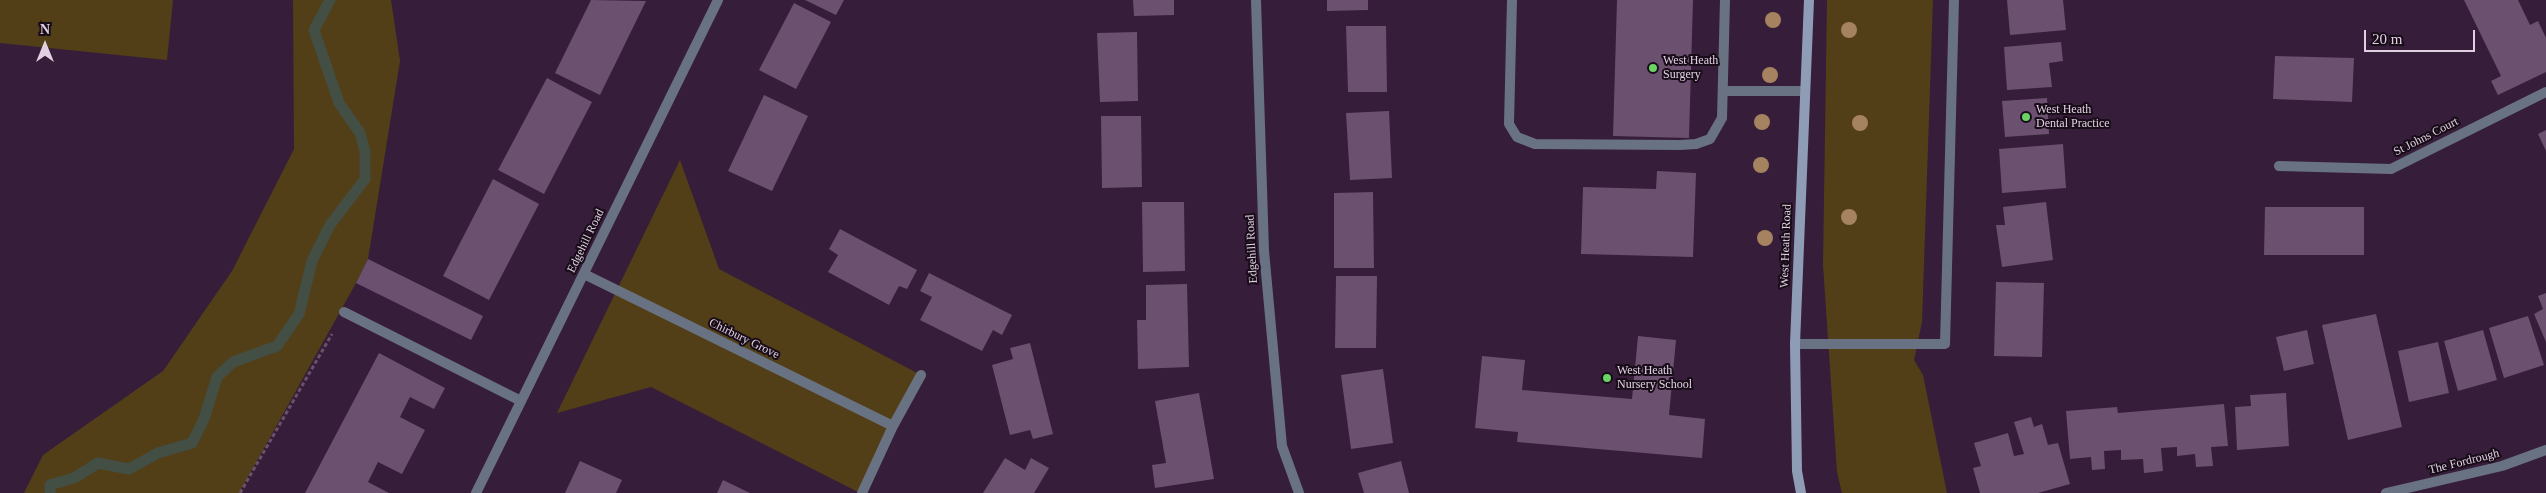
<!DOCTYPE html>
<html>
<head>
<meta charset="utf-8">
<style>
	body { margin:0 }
	#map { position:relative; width:2546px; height:493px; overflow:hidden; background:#361d39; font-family:Georgia,serif }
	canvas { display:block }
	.north { position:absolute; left:20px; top:20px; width:50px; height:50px; -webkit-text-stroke:4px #170c18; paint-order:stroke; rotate:0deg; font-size:14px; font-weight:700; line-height:20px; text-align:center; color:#e0d0e1 }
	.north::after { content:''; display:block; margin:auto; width:18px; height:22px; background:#e0d0e1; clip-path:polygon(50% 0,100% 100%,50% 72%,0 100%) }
	.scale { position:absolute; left:2364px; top:30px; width:111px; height:22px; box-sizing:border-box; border:2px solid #e0d0e1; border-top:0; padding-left:6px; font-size:15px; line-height:18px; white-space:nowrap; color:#e0d0e1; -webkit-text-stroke:4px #170c18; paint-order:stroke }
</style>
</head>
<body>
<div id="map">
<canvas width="2546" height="493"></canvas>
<div class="north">N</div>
<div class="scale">20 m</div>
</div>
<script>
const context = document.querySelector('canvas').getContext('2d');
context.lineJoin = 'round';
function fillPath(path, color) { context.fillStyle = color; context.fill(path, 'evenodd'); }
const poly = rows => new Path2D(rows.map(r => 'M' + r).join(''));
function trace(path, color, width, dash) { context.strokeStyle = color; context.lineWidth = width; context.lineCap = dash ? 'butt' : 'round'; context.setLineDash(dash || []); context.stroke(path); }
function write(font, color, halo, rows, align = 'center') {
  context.font = font + ' Georgia,serif'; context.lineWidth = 4; context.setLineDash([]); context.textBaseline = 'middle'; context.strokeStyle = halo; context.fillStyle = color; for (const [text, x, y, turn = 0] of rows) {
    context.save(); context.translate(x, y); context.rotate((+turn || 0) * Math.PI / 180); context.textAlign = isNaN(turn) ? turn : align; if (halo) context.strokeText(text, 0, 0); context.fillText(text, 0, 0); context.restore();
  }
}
fillPath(poly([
	[0,0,173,0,167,60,0,43],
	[293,0,391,0,400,61,368,259,356,283,239,493,24,493,43,455,163,371,232,271,294,149],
	[1827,0,1933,0,1922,322,1914,360,1923,375,1947,493,1842,493,1837,472,1823,265],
	[680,160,719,269,921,375,860,493,651,387,557,413]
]), '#523f18');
trace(poly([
	[50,493,50,485,74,478,98,463,129,469,158,453,192,443,204,419,217,377,233,362,277,346,299,314,312,261,330,225,365,179,365,151,360,133,339,103,314,30,330,0]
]), '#434e44', 11);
fillPath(poly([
	[591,0,646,1,600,95,555,73],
	[805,0,844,0,836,15],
	[1133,0,1174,0,1174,15,1134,16],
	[1327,0,1368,0,1368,10,1327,11],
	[1617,0,1693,0,1689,138,1613,136],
	[2007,0,2063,0,2066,30,2010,35],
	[2464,0,2518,0,2530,25,2538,21,2546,38,2546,72,2498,95,2491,81,2501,76],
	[794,3,831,22,796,89,759,70],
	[1346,26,1386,26,1387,92,1348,92],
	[1137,32,1138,101,1100,102,1097,33],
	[2061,42,2063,61,2049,63,2052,87,2007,90,2004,47],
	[2275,56,2354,58,2352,102,2273,99],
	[547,78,592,102,544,194,498,170],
	[764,95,808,116,772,191,728,171],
	[2047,98,2049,134,2005,137,2002,101],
	[1389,111,1392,178,1350,180,1346,113],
	[1101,116,1141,116,1142,187,1102,188],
	[2546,130,2546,151,2538,134],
	[2063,144,2066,188,2002,193,1999,149],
	[1657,171,1696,173,1693,257,1581,254,1583,187,1656,189],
	[493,179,539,204,489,300,443,276],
	[1373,192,1374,268,1334,268,1334,193],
	[1142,202,1184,202,1185,271,1143,272],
	[2046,202,2053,260,2002,267,1996,225,2005,225,2003,207],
	[2265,207,2364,207,2364,255,2264,255],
	[840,229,917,270,907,289,899,286,889,305,828,272,838,255,829,249],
	[368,259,483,316,471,340,356,283],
	[929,273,1012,315,1002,335,993,330,982,351,920,320,932,297,920,291],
	[1336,276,1377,276,1376,348,1335,348],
	[1996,282,2044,283,2042,357,1994,356],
	[1187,284,1189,367,1138,369,1137,320,1146,320,1146,285],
	[2546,293,2546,342,2534,314,2543,309,2538,296],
	[2376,314,2402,427,2348,440,2322,325],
	[2528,316,2544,365,2504,378,2489,328],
	[2307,330,2314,364,2284,371,2276,337],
	[2483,330,2497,380,2458,391,2444,341],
	[1638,336,1676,340,1669,415,1705,419,1702,458,1517,442,1518,432,1475,428,1482,356,1525,360,1522,390,1632,399],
	[2438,342,2449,393,2409,402,2398,351],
	[1030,343,1053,434,1033,439,1030,430,1010,435,992,365,1013,359,1010,348],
	[379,353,445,388,434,409,410,397,400,417,425,430,402,474,378,462,368,482,389,493,305,493],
	[1383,369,1393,443,1351,449,1341,375],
	[1199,393,1214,479,1155,488,1152,465,1166,463,1155,401],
	[2286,393,2289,446,2237,450,2235,407,2251,406,2250,395],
	[2224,404,2228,446,2211,447,2213,466,2196,467,2195,454,2177,456,2177,447,2161,448,2163,471,2144,473,2143,459,2121,460,2121,450,2104,451,2105,469,2092,470,2091,457,2070,459,2066,411,2117,407,2118,413],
	[2031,417,2034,427,2042,424,2048,445,2058,443,2070,484,2038,493,1980,493,1973,468,1981,466,1974,443,2008,433,2014,456,2024,454,2014,422],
	[1005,458,1025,470,1031,458,1049,468,1034,493,983,493],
	[580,461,622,480,616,493,565,493],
	[1401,461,1409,493,1364,493,1358,473],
	[723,480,750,493,717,493]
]), '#6c506f');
trace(poly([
	[240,493,332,334]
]), '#69536c', 3, [4, 2.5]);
trace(poly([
	[1512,0,1509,124,1517,137,1535,144,1680,145,1696,144,1710,139,1722,118,1725,0],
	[1723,91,1805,91],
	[344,312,521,401],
	[1795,344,1945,344,1954,0]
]), '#697282', 10);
trace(poly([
	[1256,0,1264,251,1282,446,1299,493],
	[2279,166,2391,169,2546,92],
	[584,274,893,426],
	[476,493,718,0],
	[862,493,893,426,921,375],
	[2386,493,2502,466,2546,450]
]), '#697282', 10);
trace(poly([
	[1801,493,1797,471,1795,344,1809,0]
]), '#8e9cb5', 10);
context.fillStyle = '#a58260';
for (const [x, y] of [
	[1773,20],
	[1849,30],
	[1770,75],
	[1762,122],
	[1860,123],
	[1761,165],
	[1849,217],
	[1765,238]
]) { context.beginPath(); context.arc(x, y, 8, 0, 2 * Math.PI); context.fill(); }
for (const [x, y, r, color] of [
	[1653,68,5,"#69d464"],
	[2026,117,5,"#69d464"],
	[1607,378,5,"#69d464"]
]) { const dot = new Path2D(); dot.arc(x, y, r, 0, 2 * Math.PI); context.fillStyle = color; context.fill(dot); trace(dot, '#170c18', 2); }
write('12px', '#e0d0e1', '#170c18', [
	["West Heath",1663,61],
	["Surgery",1663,75],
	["West Heath",2036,110],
	["Dental Practice",2036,124],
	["West Heath",1617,371],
	["Nursery School",1617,385]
], 'left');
write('12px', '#e0d0e1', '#170c18', [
	["St Johns Court",2426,137,-27],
	["Edgehill Road",586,241,-64],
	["West Heath Road",1786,246,-88],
	["Edgehill Road",1252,249,-93],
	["Chirbury Grove",744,339,26],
	["The Fordrough",2464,462,-14]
]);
</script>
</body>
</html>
